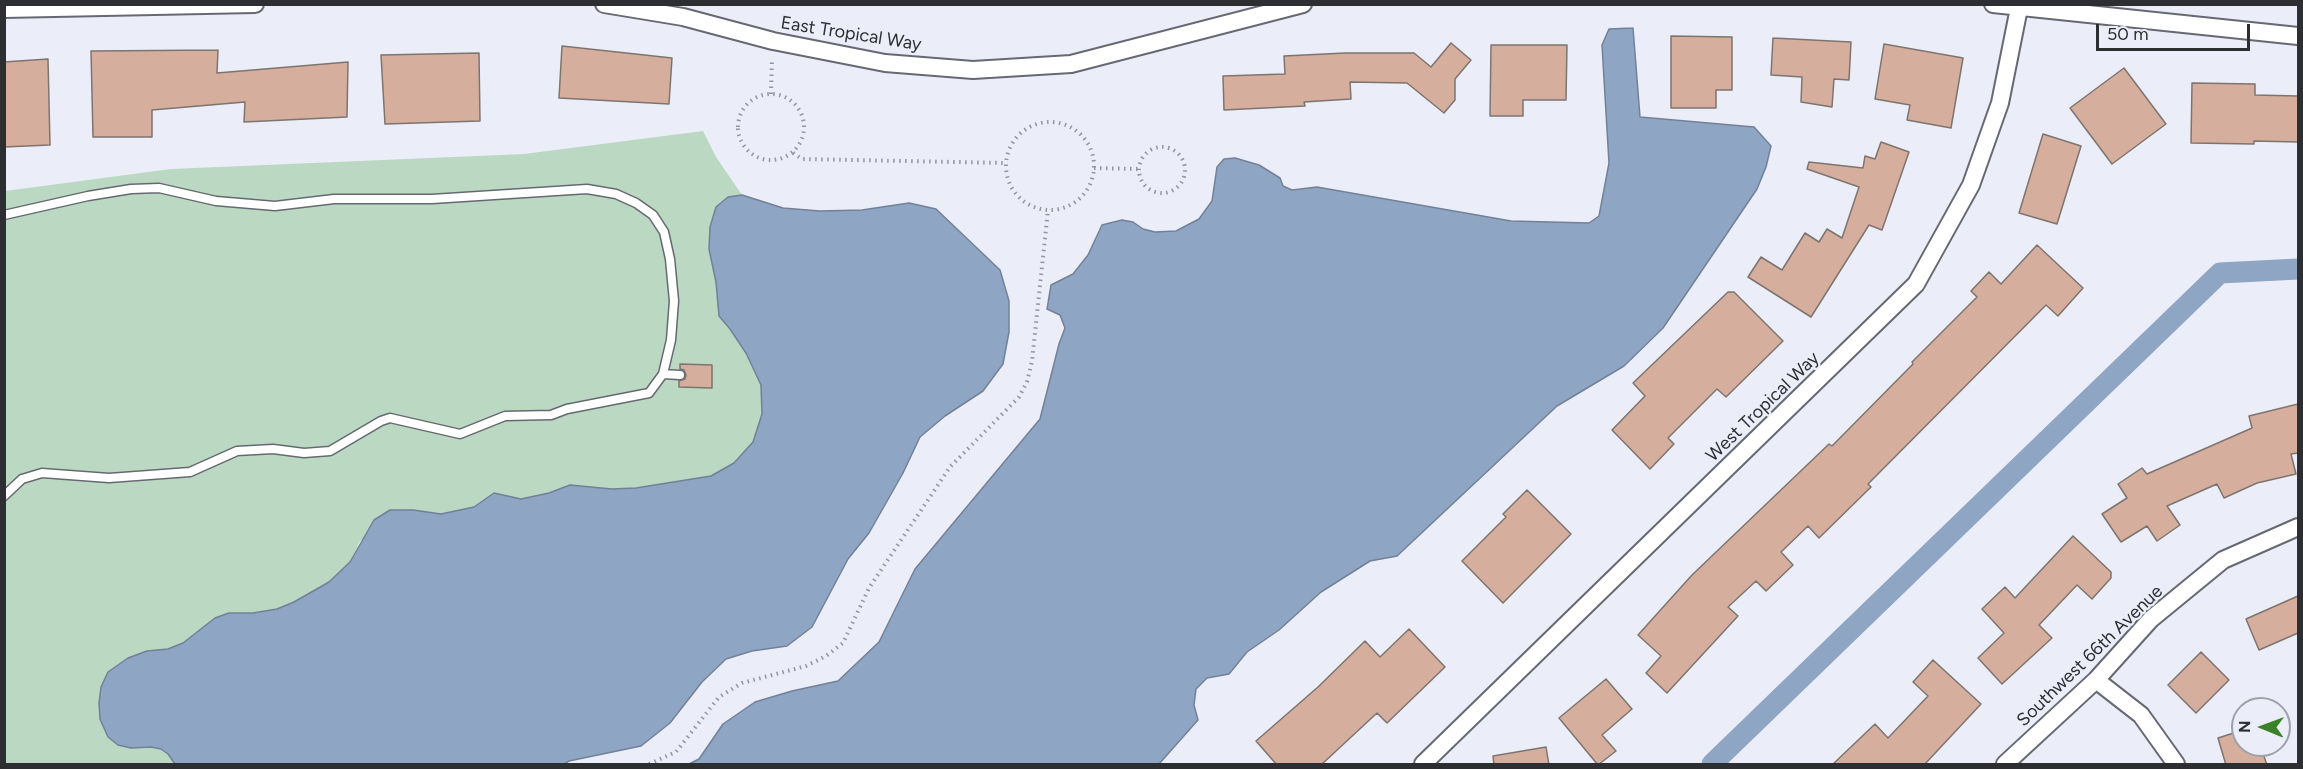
<!DOCTYPE html>
<html>
<head>
<meta charset="utf-8">
<style>
	body { margin:0 }
	#map { position:relative; width:2303px; height:769px; overflow:hidden; background:#ebeef9; font-family:Figtree,sans-serif }
	canvas { display:block }
	.frame { position:absolute; inset:0; border:6px solid #2d2e32; pointer-events:none }
	.north { position:absolute; left:2231px; top:697px; width:60px; height:60px; box-sizing:border-box; background:#ebeef9; border:2px solid #9fa1a9; border-radius:50%; rotate:271deg; font-size:16px; font-weight:700; line-height:24px; text-align:center; color:#2d2e32 }
	.north::after { content:''; display:block; margin:auto; width:21px; height:27px; background:#3a8228; clip-path:polygon(50% 0,100% 100%,50% 72%,0 100%) }
	.scale { position:absolute; left:2096px; top:24px; width:154px; height:27px; box-sizing:border-box; border:3px solid #2d2e32; border-top:0; padding-left:8px; font-size:18px; line-height:21px; white-space:nowrap; color:#2d2e32; -webkit-text-stroke:4px #ebeef9; paint-order:stroke }
</style>
</head>
<body>
<div id="map">
<canvas width="2303" height="769"></canvas>
<div class="frame"></div>
<div class="north">N</div>
<div class="scale">50 m</div>
</div>
<script>
const context = document.querySelector('canvas').getContext('2d');
context.lineJoin = 'round';
function fillPath(path, color) { context.fillStyle = color; context.fill(path, 'evenodd'); }
const poly = rows => new Path2D(rows.map(r => 'M' + r).join(''));
function trace(path, color, width, dash) { context.strokeStyle = color; context.lineWidth = width; context.lineCap = dash ? 'butt' : 'round'; context.setLineDash(dash || []); context.stroke(path); }
function write(font, color, halo, rows, align = 'center') {
  context.font = font + ' Figtree,sans-serif'; context.lineWidth = 4.5; context.setLineDash([]); context.textBaseline = 'middle'; context.strokeStyle = halo; context.fillStyle = color; for (const [text, x, y, turn = 0] of rows) {
    context.save(); context.translate(x, y); context.rotate((+turn || 0) * Math.PI / 180); context.textAlign = isNaN(turn) ? turn : align; if (halo) context.strokeText(text, 0, 0); context.fillText(text, 0, 0); context.restore();
  }
}
fillPath(poly([
	[703,131,716,157,742,195,728,197,709,249,716,282,719,316,730,329,746,353,761,385,762,414,753,442,734,463,711,476,636,488,612,489,570,485,549,493,521,499,494,493,474,507,441,514,413,510,360,541,350,562,329,582,294,602,277,609,253,613,229,613,215,618,183,643,168,649,147,651,118,745,131,748,151,747,161,749,168,754,175,764,5,764,5,191,171,169,524,154]
]), '#bad8c2');
const water = poly([
	[1633,28,1640,117,1754,127,1771,146,1766,167,1757,189,1663,328,1624,366,1557,406,1397,556,1370,561,1321,592,1279,630,1247,652,1229,674,1207,678,1196,689,1194,705,1198,720,1159,764,689,764,699,759,723,724,755,702,792,691,838,681,879,642,915,569,1040,419,1059,344,1065,328,1060,315,1047,309,1051,285,1073,274,1088,255,1102,225,1122,220,1133,222,1143,229,1155,232,1176,231,1199,219,1212,201,1217,167,1224,159,1235,158,1259,165,1280,178,1283,186,1292,190,1317,187,1511,221,1589,223,1599,216,1609,163,1602,45,1609,29,1633,28],
	[742,195,783,208,820,211,862,210,909,203,936,209,1000,270,1009,301,1009,332,1003,364,983,391,945,416,920,437,903,473,869,533,848,559,812,627,787,646,752,651,726,659,702,682,670,723,641,746,569,761,564,764,175,764,168,754,161,749,151,747,131,748,118,745,108,737,100,719,99,703,101,687,108,672,128,658,147,651,168,649,183,643,215,618,229,613,253,613,277,609,294,602,329,582,350,562,374,520,390,510,413,510,441,514,474,507,494,493,521,499,549,493,570,485,612,489,636,488,711,476,734,463,753,442,762,414,761,385,746,353,730,329,719,316,716,282,709,249,710,227,716,207,728,197,742,195]
]);
fillPath(water, '#8fa5c4');
trace(water, '#728198', 1.5);
trace(poly([
	[1712,764,2220,273,2298,269]
]), '#8fa5c4', 21);
const building = poly([
	[1671,36,1732,37,1732,90,1716,90,1716,108,1671,108,1671,36],
	[1773,38,1851,42,1849,80,1834,79,1832,107,1801,102,1802,77,1771,75,1773,38],
	[1451,43,1471,60,1455,79,1455,100,1444,113,1407,83,1350,82,1351,99,1304,102,1305,106,1224,110,1223,76,1285,74,1284,56,1345,53,1414,53,1431,67,1451,43],
	[1884,44,1963,58,1951,128,1907,120,1910,105,1875,99,1884,44],
	[1491,45,1567,45,1566,100,1523,100,1523,116,1490,116,1491,45],
	[562,46,672,58,669,104,559,98,562,46],
	[218,50,217,73,348,62,347,117,244,122,245,102,152,110,152,137,93,137,91,51,218,50],
	[479,53,480,121,385,124,381,55,479,53],
	[48,59,50,145,4,147,4,62,48,59],
	[2124,68,2166,124,2112,164,2070,108,2124,68],
	[2192,83,2255,84,2255,95,2298,96,2298,142,2254,141,2254,144,2191,143,2192,83],
	[2043,134,2081,146,2057,224,2019,213,2043,134],
	[1881,142,1909,152,1882,230,1869,225,1811,317,1748,277,1761,257,1782,270,1805,233,1819,242,1827,229,1842,238,1859,187,1807,169,1809,162,1863,168,1865,156,1875,159,1881,142],
	[2037,245,2083,288,2058,316,2046,305,1868,484,1871,487,1819,538,1808,526,1781,552,1793,565,1766,591,1756,581,1728,607,1738,616,1667,693,1646,673,1661,656,1638,635,1692,575,1829,444,1832,446,1913,364,1912,362,1977,297,1971,291,1989,272,2001,284,2037,245],
	[1728,292,1734,292,1783,341,1726,397,1717,389,1668,438,1674,444,1650,469,1612,430,1645,396,1633,383,1728,292],
	[680,364,712,365,712,388,679,387,679,381,685,379,686,375,684,370,680,369,680,364],
	[2298,404,2298,453,2291,454,2296,474,2257,483,2224,498,2217,484,2167,506,2180,525,2157,541,2147,526,2121,542,2102,514,2127,498,2118,484,2142,468,2147,474,2252,428,2249,416,2298,404],
	[1527,490,1571,534,1503,603,1462,561,1506,517,1503,514,1527,490],
	[2073,536,2111,572,2111,578,2092,599,2077,585,2039,625,2052,638,2002,684,1978,658,2004,633,1982,609,2005,587,2015,598,2073,536],
	[2298,596,2298,633,2259,650,2246,619,2298,596],
	[1409,629,1445,667,1387,723,1377,713,1321,765,1277,765,1256,741,1318,687,1365,641,1380,657,1409,629],
	[2201,652,2229,680,2196,713,2168,685,2201,652],
	[1933,660,1981,704,1924,765,1832,765,1875,724,1888,738,1928,696,1913,682,1933,660],
	[1606,679,1632,709,1602,735,1616,751,1598,765,1559,718,1606,679],
	[2243,730,2243,745,2260,745,2267,765,2226,765,2218,738,2243,730],
	[1546,747,1549,765,1494,765,1493,756,1546,747]
]);
fillPath(building, '#d6ae9e');
trace(building, '#7e746f', 1.5);
const service = poly([
	[4,215,88,196,131,189,159,188,216,201,275,206,334,199,432,199,587,189,616,194,636,203,653,215,664,232,670,259,674,301,671,340,663,374,649,393,567,409,551,415,505,416,460,434,390,418,381,421,330,451,304,453,273,449,237,451,190,472,109,478,42,473,22,479,4,496],
	[663,374,680,375]
]);
const minor = poly([
	[604,4,683,17,773,41,885,63,973,70,1071,64,1303,4],
	[1993,4,2298,36],
	[4,9,255,4],
	[2096,680,2141,715,2176,764],
	[1423,764,1916,284,1971,185,2000,103,2019,8],
	[2005,764,2096,680,2151,619,2223,560,2298,527]
]);
trace(service, '#666972', 11);
trace(minor, '#666972', 20);
trace(poly([
	'738 127a33 33 0 1 1 66 0a33 33 0 1 1-66 0Z',
	[771,94,772,58],
	'1006 166a44 44 0 1 1 88 0a44 44 0 1 1-88 0Z',
	'1139 170a23 23 0 1 1 46 0a23 23 0 1 1-46 0Z',
	[793,153,802,159,1006,163],
	[1094,168,1138,169],
	[649,764,676,752,719,697,742,683,806,666,826,656,843,643,869,588,950,467,1019,397,1027,382,1032,361,1048,210]
]), '#94969e', 4, [1.5, 4.5]);
trace(service, '#fff', 8);
trace(minor, '#fff', 16);
write('18px', '#2d2e32', '#ebeef9', [
	["East Tropical Way",851,34,9],
	["West Tropical Way",1763,407,-44],
	["Southwest 66th Avenue",2090,656,-44]
]);
</script>
</body>
</html>
